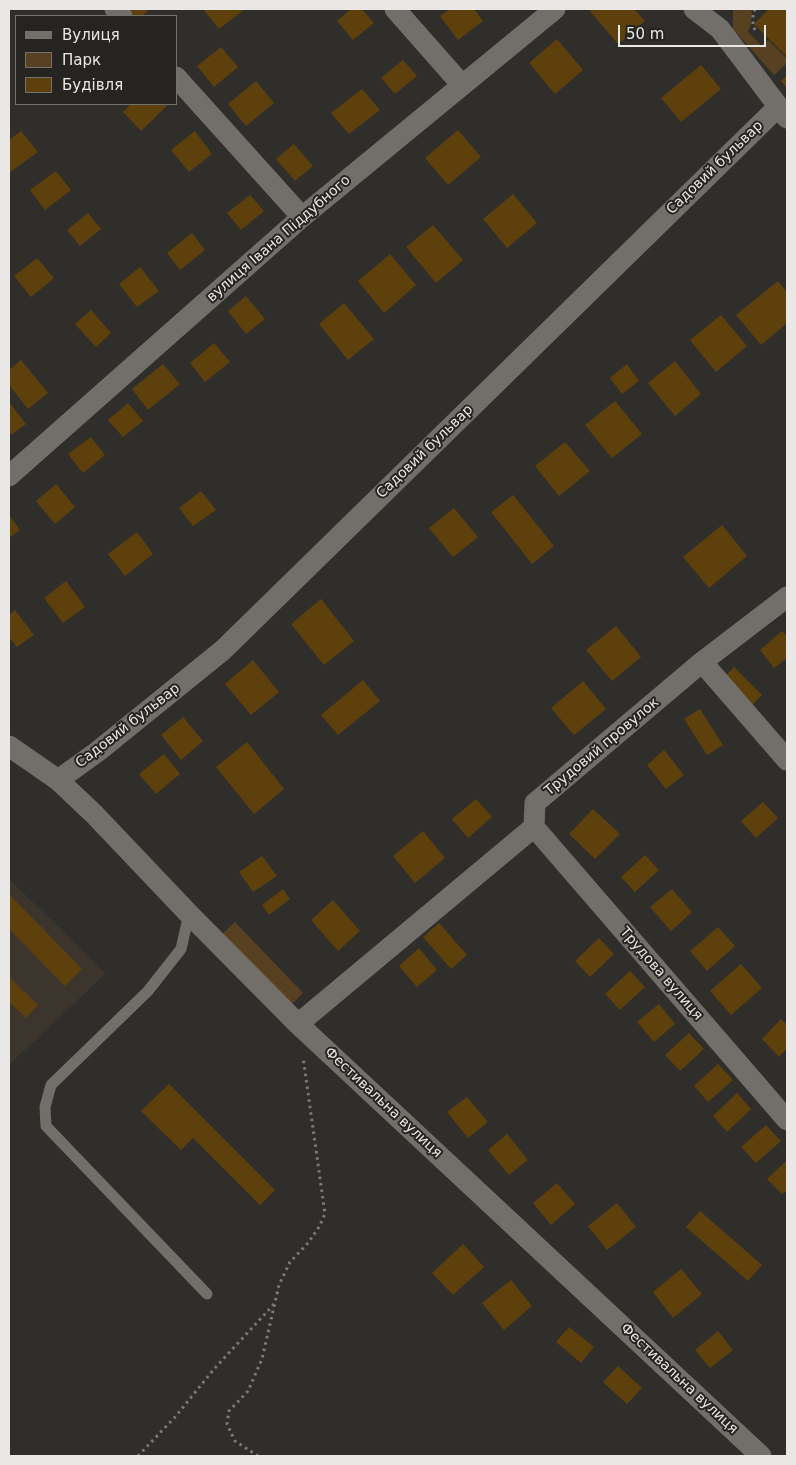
<!DOCTYPE html>
<html>
<head>
<meta charset="utf-8">
<style>
	body { margin:0 }
	#map { position:relative; width:796px; height:1465px; overflow:hidden; background:#302e2b; font-family:"DejaVu Sans",sans-serif }
	canvas { display:block }
	.frame { position:absolute; inset:0; border:10px solid #eae8e6; pointer-events:none }
	.legend { position:absolute; left:15px; top:15px; width:162px; height:90px; box-sizing:border-box; background:#262421; border:1px solid #747270; margin:0; padding:6px 9px; list-style:none; font-size:15px; color:#eae8e6 }
	.legend li { display:flex; align-items:center; gap:10px; height:25px }
	.legend b { width:25px; border:1px solid #747270 }
	.scale { position:absolute; left:618px; top:25px; width:148px; height:22px; box-sizing:border-box; border:2px solid #eae8e6; border-top:0; padding-left:6px; font-size:15px; line-height:18px; white-space:nowrap; color:#eae8e6; -webkit-text-stroke:4px #262421; paint-order:stroke }
</style>
</head>
<body>
<div id="map">
<canvas width="796" height="1465"></canvas>
<div class="frame"></div>
<ul class="legend">
<li><b style="height:6px;background:#726f6b"></b>Вулиця</li>
<li><b style="height:14px;background:#574120"></b>Парк</li>
<li><b style="height:14px;background:#5e400d"></b>Будівля</li>
</ul>
<div class="scale">50 m</div>
</div>
<script>
const context = document.querySelector('canvas').getContext('2d');
context.lineJoin = 'round';
function fillPath(path, color) { context.fillStyle = color; context.fill(path, 'evenodd'); }
const poly = rows => new Path2D(rows.map(r => 'M' + r).join(''));
function trace(path, color, width, dash) { context.strokeStyle = color; context.lineWidth = width; context.lineCap = dash ? 'butt' : 'round'; context.setLineDash(dash || []); context.stroke(path); }
function write(font, color, halo, rows, align = 'center') {
  context.font = font + ' "DejaVu Sans",sans-serif'; context.lineWidth = 4; context.setLineDash([]); context.textBaseline = 'middle'; context.strokeStyle = halo; context.fillStyle = color; for (const [text, x, y, turn = 0] of rows) {
    context.save(); context.translate(x, y); context.rotate((+turn || 0) * Math.PI / 180); context.textAlign = isNaN(turn) ? turn : align; if (halo) context.strokeText(text, 0, 0); context.fillText(text, 0, 0); context.restore();
  }
}
fillPath(poly([
	[9,879,106,973,9,1065]
]), '#3b352d');
fillPath(poly([
	[733,9,752,9,751,24,748,32,762,46,768,40,787,59,787,63,774,75,733,29],
	[235,922,303,993,288,1008,219,937]
]), '#574120');
fillPath(poly([
	[127,9,150,9,142,16,134,16],
	[203,9,245,9,219,29],
	[351,9,362,9,374,23,353,40,337,21],
	[450,9,474,9,483,21,458,40,440,16],
	[592,9,634,9,645,21,618,44,590,11],
	[769,9,787,9,787,57,754,24],
	[557,39,583,70,555,94,529,63],
	[221,47,238,67,214,87,197,66],
	[403,60,417,76,395,94,381,78],
	[701,65,721,89,681,122,661,98],
	[787,75,787,89,781,81],
	[256,81,274,103,246,126,228,104],
	[362,89,380,110,349,134,331,113],
	[131,104,165,104,167,106,141,131,123,112],
	[458,130,481,157,448,185,425,158],
	[21,131,38,152,9,173,9,140],
	[195,131,212,154,189,172,171,150],
	[294,144,313,166,295,181,276,159],
	[56,171,71,190,45,210,30,190],
	[513,194,537,223,507,248,483,219],
	[250,195,264,211,241,230,227,213],
	[88,213,101,229,80,246,67,230],
	[433,225,463,260,436,283,406,247],
	[192,233,205,250,180,270,167,253],
	[390,254,416,285,384,313,358,281],
	[37,258,54,278,31,297,14,276],
	[140,267,159,291,137,307,119,284],
	[778,281,787,292,787,323,761,345,736,315],
	[246,296,265,319,246,334,228,311],
	[344,303,374,339,348,360,319,324],
	[91,310,111,333,96,347,75,324],
	[721,315,747,346,716,372,690,340],
	[214,343,230,362,205,382,190,363],
	[21,360,48,393,28,409,9,385,9,370],
	[675,361,701,394,675,416,648,383],
	[163,364,180,384,148,410,132,389],
	[627,364,639,381,622,394,610,378],
	[615,401,642,434,612,458,585,425],
	[9,402,26,424,11,435,9,432],
	[128,403,143,421,123,437,108,420],
	[91,437,105,455,83,473,68,454],
	[565,442,590,471,559,496,535,466],
	[56,484,75,507,55,524,36,501],
	[201,491,216,510,193,526,179,508],
	[513,495,554,546,532,564,491,512],
	[454,508,478,537,453,557,429,528],
	[9,515,20,530,9,538],
	[722,525,747,556,709,588,683,557],
	[137,532,153,554,125,576,108,554],
	[66,581,85,607,63,623,44,598],
	[321,599,354,641,324,665,291,624],
	[15,610,34,635,17,647,9,637,9,615],
	[616,626,641,657,612,681,586,650],
	[782,631,787,636,787,658,774,668,760,650],
	[253,660,279,692,251,715,225,684],
	[734,667,762,695,748,709,721,681],
	[363,680,380,701,338,735,321,715],
	[583,681,606,709,574,735,551,708],
	[700,709,723,745,707,755,684,719],
	[183,717,203,741,181,760,161,735],
	[247,742,284,789,254,814,216,767],
	[664,750,684,775,666,789,647,765],
	[164,754,180,774,156,794,139,774],
	[476,799,492,817,468,838,452,819],
	[763,802,778,818,756,838,741,821],
	[593,809,620,834,595,859,569,834],
	[423,831,445,858,415,883,393,856],
	[645,855,659,870,635,892,621,877],
	[262,856,277,876,253,892,239,872],
	[283,889,290,899,269,915,262,905],
	[672,889,692,912,671,931,650,907],
	[9,894,82,969,65,986,9,929],
	[333,900,360,931,338,951,311,920],
	[439,923,467,955,451,969,423,937],
	[718,927,735,946,707,971,690,951],
	[599,938,614,954,590,977,575,961],
	[419,948,437,970,417,987,399,966],
	[741,964,762,988,731,1015,710,991],
	[630,971,645,987,620,1010,605,994],
	[9,977,38,1005,26,1018,9,1002],
	[659,1004,675,1024,654,1042,637,1022],
	[781,1019,787,1025,787,1048,779,1057,762,1039],
	[689,1033,704,1049,680,1071,665,1055],
	[718,1064,733,1080,708,1102,694,1086],
	[169,1084,275,1190,260,1205,193,1138,181,1150,141,1111],
	[737,1093,751,1109,727,1132,713,1116],
	[467,1097,488,1122,468,1138,447,1112],
	[766,1125,781,1141,756,1163,741,1147],
	[507,1134,528,1160,509,1175,488,1150],
	[787,1160,787,1190,782,1194,767,1179],
	[557,1183,575,1204,551,1225,533,1203],
	[617,1203,636,1227,607,1250,588,1226],
	[700,1211,762,1265,748,1281,686,1227],
	[463,1244,484,1267,453,1295,432,1273],
	[681,1269,702,1294,673,1318,653,1292],
	[511,1280,532,1306,504,1330,482,1303],
	[569,1327,594,1347,581,1363,556,1342],
	[718,1331,733,1350,710,1368,695,1350],
	[618,1366,642,1388,627,1404,603,1382]
]), '#5e400d');
trace(poly([
	[755,9,753,14,753,27,757,32],
	[138,1456,176,1416,214,1369,276,1302],
	[258,1456,235,1441,227,1424,229,1411,248,1391,262,1359,279,1285,290,1262,308,1243,319,1227,325,1214,303,1057]
]), '#7d7b79', 3, [2.5, 4]);
trace(poly([
	[189,914,181,949,148,991,51,1085,45,1107,46,1126,207,1294]
]), '#726f6b', 11);
trace(poly([
	[115,9,122,16],
	[395,9,462,85],
	[694,9,720,29,787,118],
	[176,77,302,217],
	[9,476,302,217,555,9],
	[702,662,787,760],
	[9,746,58,780,94,814,189,914,298,1024,761,1456],
	[58,780,97,752,223,650,778,107],
	[534,827,787,1120],
	[298,1024,534,827,535,803,702,662,787,597]
]), '#726f6b', 21);
write('14px', '#eae8e6', '#262421', [
	["Садовий бульвар",715,168,-44],
	["вулиця Івана Піддубного",279,239,-41],
	["Садовий бульвар",425,452,-44],
	["Садовий бульвар",128,726,-38],
	["Трудовий провулок",602,747,-40],
	["Трудова вулиця",661,974,49],
	["Фестивальна вулиця",383,1103,43],
	["Фестивальна вулиця",679,1379,43]
]);
</script>
</body>
</html>
